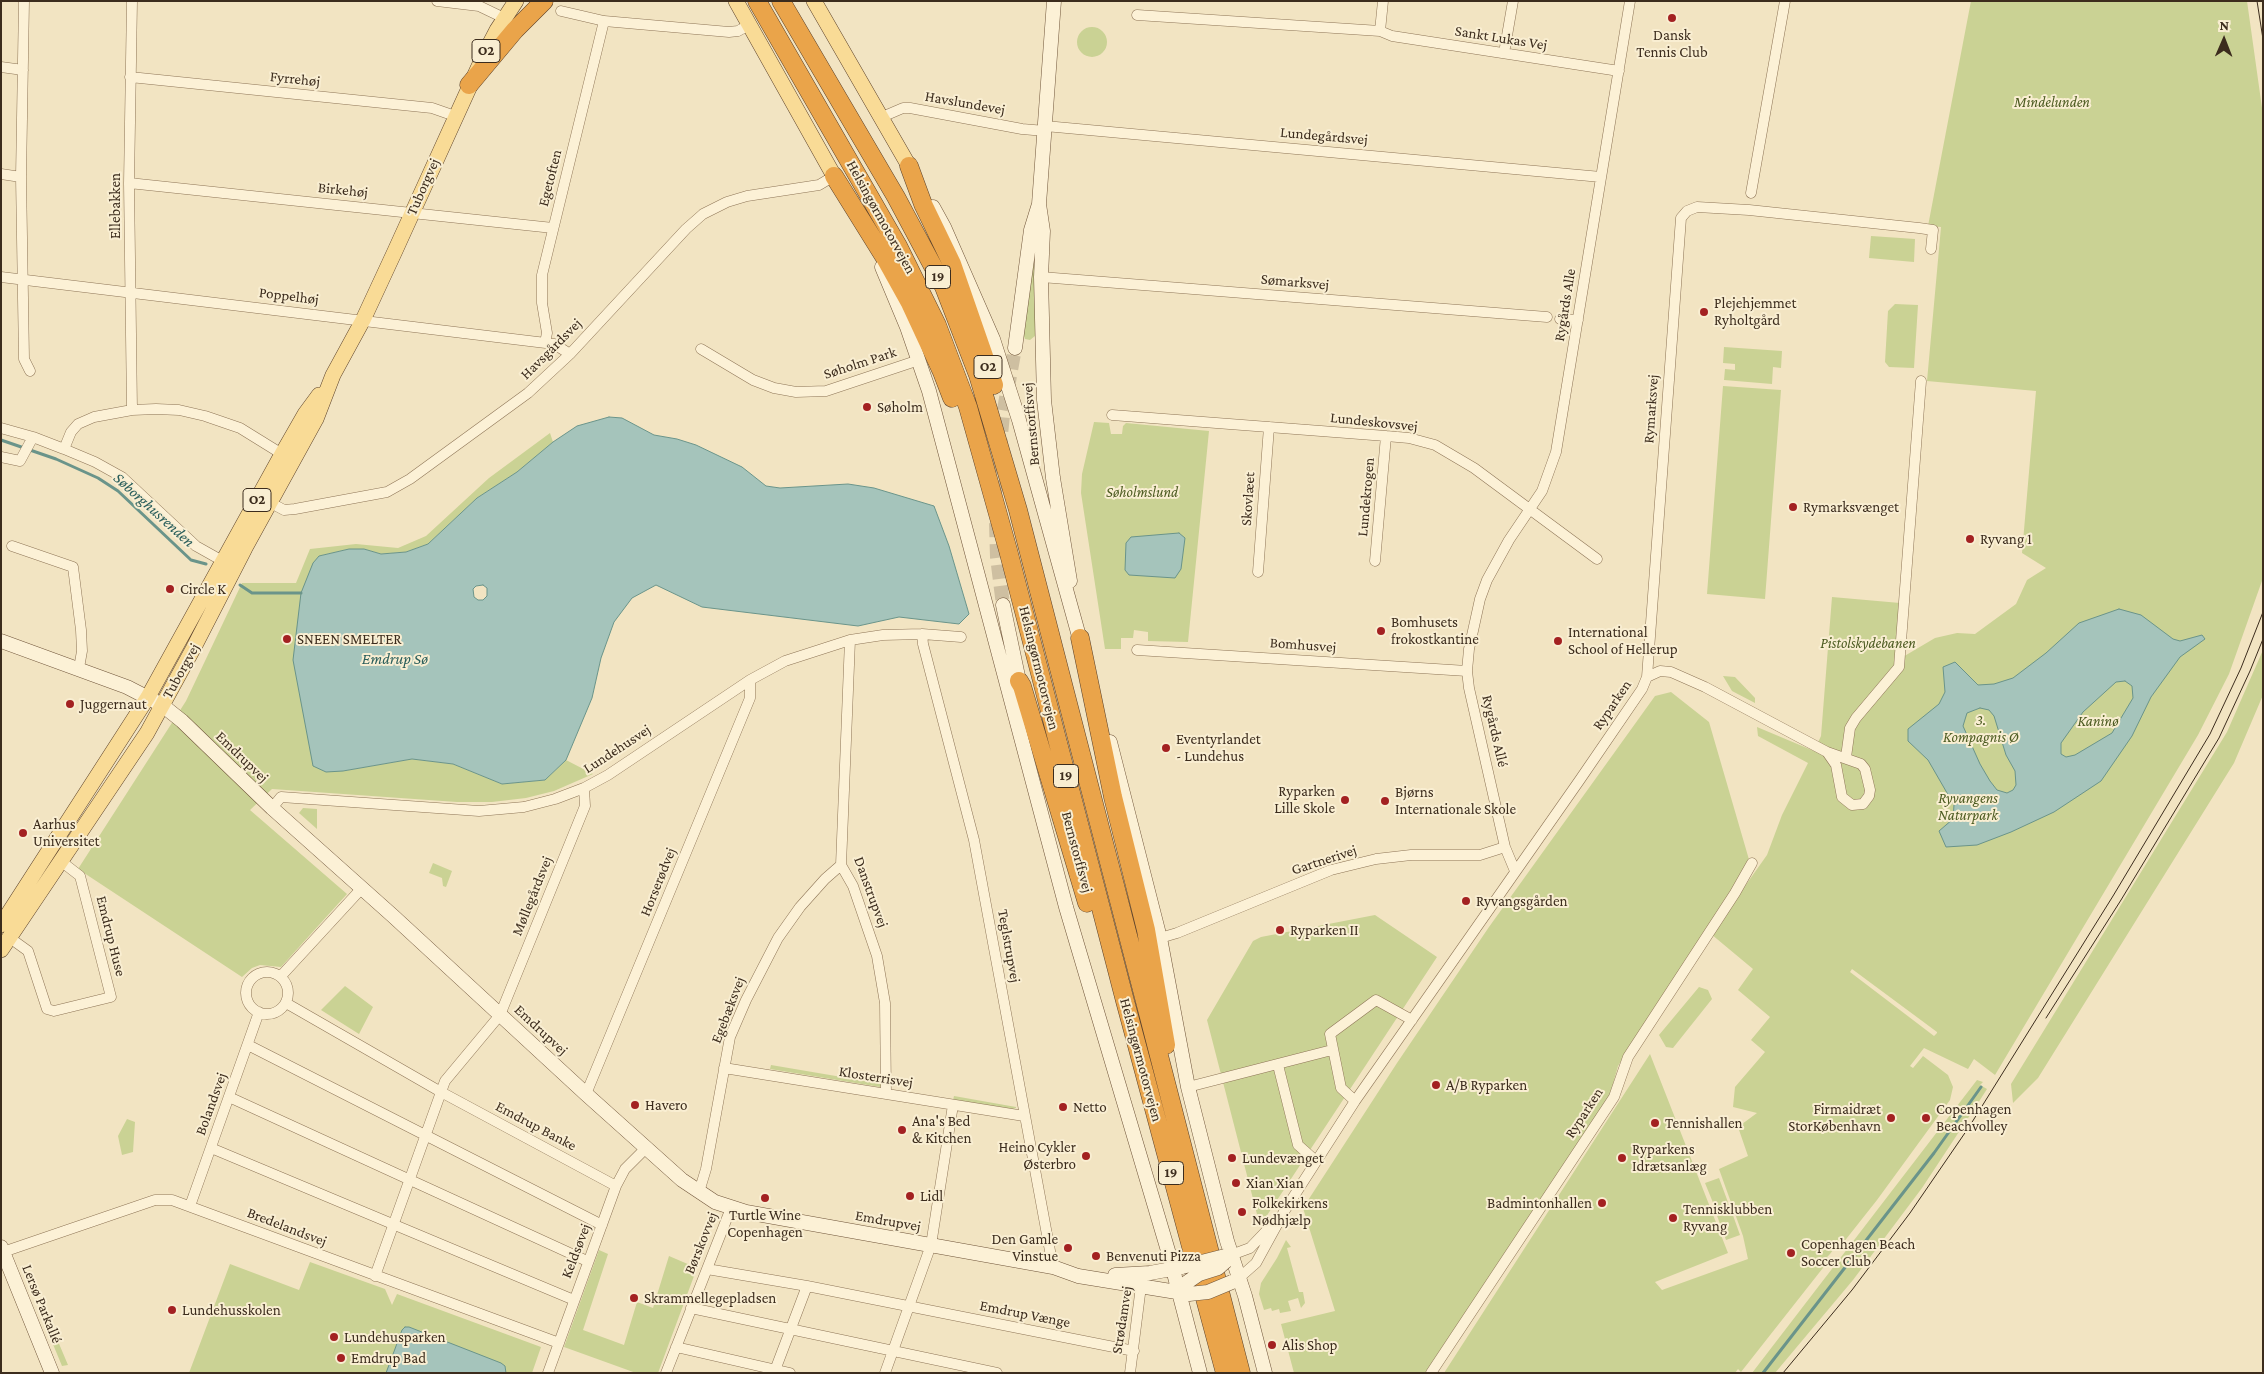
<!DOCTYPE html>
<html>
<head>
<meta charset="utf-8">
<style>
	body { margin:0 }
	#map { position:relative; width:2264px; height:1374px; overflow:hidden; background:#f2e4c2; font-family:"Crimson Pro",serif }
	canvas { display:block }
	.frame { position:absolute; inset:0; border:2px solid #3c2c1d; pointer-events:none }
	.north { position:absolute; left:2199px; top:15px; width:50px; height:50px; -webkit-text-stroke:4px #f9eed2; paint-order:stroke; rotate:1deg; font-size:14px; font-weight:700; line-height:20px; text-align:center; color:#3c2c1d }
	.north::after { content:''; display:block; margin:auto; width:18px; height:22px; background:#3c2c1d; clip-path:polygon(50% 0,100% 100%,50% 72%,0 100%) }
</style>
</head>
<body>
<div id="map">
<canvas width="2264" height="1374"></canvas>
<div class="frame"></div>
<div class="north">N</div>
</div>
<script>
const context = document.querySelector('canvas').getContext('2d');
context.lineJoin = 'round';
function fillPath(path, color) { context.fillStyle = color; context.fill(path, 'evenodd'); }
const poly = rows => new Path2D(rows.map(r => 'M' + r).join(''));
function trace(path, color, width, dash) { context.strokeStyle = color; context.lineWidth = width; context.lineCap = dash ? 'butt' : 'round'; context.setLineDash(dash || []); context.stroke(path); }
function write(font, color, halo, rows, align = 'center') {
  context.font = font + ' "Crimson Pro",serif'; context.lineWidth = 4; context.setLineDash([]); context.textBaseline = 'middle'; context.strokeStyle = halo; context.fillStyle = color; for (const [text, x, y, turn = 0] of rows) {
    context.save(); context.translate(x, y); context.rotate((+turn || 0) * Math.PI / 180); context.textAlign = isNaN(turn) ? turn : align; if (halo) context.strokeText(text, 0, 0); context.fillText(text, 0, 0); context.restore();
  }
}
fillPath(poly([
	[1971,1,2247,1,2263,115,2263,578,2229,674,2198,735,1995,1075,1974,1059,1968,1069,1924,1048,1910,1066,1913,1068,1923,1056,1948,1075,1953,1087,1950,1100,1877,1200,1843,1243,1840,1241,1830,1254,1827,1257,1830,1259,1741,1372,1738,1369,1735,1373,1444,1373,1650,1054,1728,1253,1655,1282,1662,1290,1748,1259,1743,1236,1719,1169,1748,1156,1738,1127,1757,1113,1733,1107,1735,1087,1765,1052,1751,1040,1770,1017,1738,990,1753,969,1711,934,1767,855,1782,815,1808,763,1758,736,1757,727,1814,751,1821,736,1832,597,1900,603,1896,661,1935,638,1957,633,1975,634,2016,604,2027,580,2046,568,2022,553,2036,391,1927,381,1941,227,1928,226],
	[1852,969,1937,1032,1937,1033,1934,1036,1850,972],
	'1077 42a15 15 0 1 1 30 0a15 15 0 1 1-30 0Z',
	[1036,231,1035,336,1030,340,1025,339,1023,334],
	[1871,236,1915,239,1914,262,1869,258],
	[1895,304,1918,305,1914,368,1889,367,1885,362,1888,311],
	[1724,347,1782,351,1781,368,1773,367,1772,384,1724,380,1725,369,1735,370,1735,364,1723,363],
	[1723,386,1781,390,1765,599,1707,594],
	[1094,422,1109,423,1111,434,1122,434,1123,426,1126,423,1209,431,1188,642,1148,641,1148,632,1134,630,1133,638,1121,638,1121,649,1105,649,1081,493,1082,474],
	[550,433,553,442,517,472,477,498,428,544,406,552,381,554,364,549,349,549,319,556,343,771,412,759,453,764,502,784,545,780,566,760,593,774,554,791,526,798,492,802,457,802,272,789,250,810,347,894,281,967,260,965,252,968,242,977,78,869,186,701,242,583,296,583,310,549,356,544,398,548,426,536,489,478],
	[2263,650,2263,695,2234,763,2038,1078,2013,1103,2011,1084,2227,732],
	[1723,676,1735,677,1755,698,1755,703,1732,691],
	[1671,692,1709,722,1750,863,1618,1066,1610,1095,1425,1373,1294,1373,1281,1324,1335,1311,1303,1208,1397,1063,1489,927,1655,696],
	[303,808,317,809,317,829,299,813],
	[433,863,452,871,446,887,443,886,442,878,429,873],
	[1375,915,1437,957,1260,1226,1207,1020,1253,941,1261,937],
	[345,986,373,1007,359,1034,321,1010],
	[1699,987,1708,990,1712,999,1673,1048,1666,1047,1659,1035],
	[771,1065,883,1084,880,1087,770,1069],
	[1977,1080,1983,1082,1980,1085,1987,1089,1980,1100,1922,1188,1853,1280,1775,1373,1752,1373],
	[954,1096,1016,1107,1016,1108,1012,1109,953,1100],
	[127,1119,135,1122,133,1152,122,1155,118,1136],
	[1719,1178,1729,1205,1716,1210,1705,1183],
	[1730,1207,1740,1235,1726,1240,1716,1213],
	[1286,1240,1291,1247,1287,1248,1299,1292,1303,1292,1305,1303,1301,1308,1298,1298,1288,1301,1291,1311,1280,1313,1279,1309,1272,1311,1271,1308,1264,1310,1259,1294,1261,1283,1277,1258],
	[599,1250,608,1254,583,1330,624,1345,637,1302,653,1308,669,1256,697,1268,658,1373,636,1373,564,1347],
	[310,1262,385,1289,392,1305,397,1294,541,1347,532,1373,189,1373,230,1264,299,1290],
	[49,1320,68,1365,62,1366,45,1325]
]), '#cad294');
const water = poly([
	[609,417,622,418,654,435,677,439,696,445,742,467,766,486,780,488,848,484,874,488,934,506,949,546,969,614,959,624,899,617,858,626,702,607,656,585,632,598,614,622,601,658,592,698,566,760,545,780,502,784,453,764,412,759,343,771,326,772,313,766,293,660,301,593,313,563,319,556,349,549,364,549,381,554,406,552,428,544,477,498,517,472,553,442,577,426,609,417],
	[483,585,487,588,487,596,483,600,478,600,474,597,473,589,476,586,483,585],
	[1179,533,1185,538,1181,569,1175,578,1129,575,1125,570,1126,543,1131,537,1179,533],
	[2119,609,2141,615,2173,639,2180,641,2202,635,2205,639,2180,657,2151,697,2132,736,2101,781,2054,812,2011,832,1977,845,1946,847,1939,831,1953,819,1954,805,1928,760,1908,741,1908,729,1939,704,1945,692,1943,667,1955,662,1978,685,1994,684,2013,678,2046,653,2079,623,2119,609],
	[2125,681,2132,686,2133,698,2112,733,2075,755,2066,757,2061,754,2061,743,2083,712,2116,682,2125,681],
	[1980,708,1989,710,1994,716,2006,755,2015,771,2016,785,2013,790,2007,793,1997,790,1990,781,1980,764,1963,726,1967,713,1980,708],
	[405,1327,409,1327,501,1363,505,1366,506,1373,386,1373,402,1330,405,1327]
]);
fillPath(water, '#a5c4bb');
trace(water, '#6a948a', 1);
trace(poly([
	[1,440,56,459,98,478,118,491,191,560,206,564],
	[240,585,252,593,301,593],
	[1763,1373,1934,1153,1981,1087]
]), '#6a948a', 3);
trace(poly([
	[995,494,1003,415,1015,348],
	[996,523,997,557,1003,605]
]), '#cebfa1', 14, [14, 7]);
const street = poly([
	[24,1,21,177,24,359,30,371],
	[437,1,479,6,504,18],
	[561,11,604,21,729,32,738,31,749,25],
	[1137,15,1380,31,1392,36,1619,71],
	[1380,31,1383,1],
	[1504,53,1513,1],
	[1,67,23,70],
	[130,77,432,108,455,116],
	[882,117,903,108,910,108,1022,129,1045,131],
	[1045,126,1601,177],
	[1,174,21,177],
	[129,183,553,228],
	[1751,193,1785,1],
	[1,277,554,344,570,354],
	[1041,277,1547,317],
	[1560,319,1578,320],
	[545,343,547,333,542,303,542,275,604,21],
	[701,349,753,380,774,388,796,392,826,391,919,360],
	[132,410,129,183,132,1],
	[1112,415,1386,436,1409,438,1435,445,1474,468,1597,559],
	[1,428,33,437,64,449,95,462,122,477,196,546,228,564],
	[64,449,71,432,78,424,94,417,132,410,156,409,179,410,205,416,240,428,282,454],
	[1,457,20,461,33,437],
	[269,502,284,510,295,509,387,492,410,479,528,393,570,354,686,229,703,214,727,202,747,196,819,185,834,176],
	[12,546,73,567,81,630,82,651,79,668],
	[1375,561,1386,436],
	[1258,572,1269,427],
	[922,634,923,644,974,840,1053,1267],
	[850,640,841,865,853,886,877,956,885,1003,886,1094],
	[1137,650,1467,671],
	[1647,677,1660,671,1671,672,1705,687,1827,752,1861,764,1865,769,1870,790,1869,796,1863,804,1852,805,1842,797,1836,765,1827,752],
	[1846,757,1850,728,1856,718,1899,667,1921,381],
	[272,808,281,797,479,811,524,807,555,799,584,788,608,775,750,680,785,661,850,640,883,635,922,634,961,637],
	[1515,871,1505,847,1469,688,1467,671,1469,649,1480,599,1487,580,1509,540,1542,491,1556,452,1630,1],
	[10,938,28,951,47,1009,54,1011,111,997,80,876,62,862],
	[1160,938,1177,933,1331,870,1376,859,1411,855,1480,855,1505,847],
	'246 993a21 21 0 1 1 42 0a21 21 0 1 1-42 0Z',
	[281,976,362,888],
	[286,1003,441,1092,616,1186],
	[248,1045,602,1225],
	[1278,1065,1298,1145,1316,1161],
	[724,1068,1024,1116],
	[1188,1087,1332,1050],
	[586,1094,750,698,750,680],
	[229,1097,587,1261],
	[1355,1101,1341,1088,1330,1034,1376,1000,1412,1020],
	[211,1148,574,1300],
	[699,1192,706,1169,730,1037,746,1000,778,938,800,907,825,879,841,865],
	[190,1206,259,1012],
	[3,1252,155,1200,172,1200,559,1343],
	[1231,1255,1250,1248,1271,1226],
	[707,1269,807,1286,1134,1351],
	[375,1276,445,1081,500,1015,585,806,584,788],
	[1239,1278,1256,1263,1285,1210,1355,1101,1579,781,1642,689,1647,677,1681,218,1687,211,1697,207,1749,210,1919,228,1933,230,1931,249],
	[691,1308,997,1373],
	[676,1347,790,1373],
	[548,1373,616,1186,625,1169,646,1148],
	[666,1373,731,1208],
	[774,1373,807,1286],
	[885,1373,931,1245,953,1105],
	[1130,1373,1141,1286],
	[1431,1373,1614,1097,1628,1057,1735,893,1752,863]
]);
const secondary = poly([
	[1039,204,1043,231,1041,277,1044,400,1053,478,1070,581],
	[933,207,944,227,993,339,1019,420,1082,647],
	[882,267,907,327,929,391,1066,907,1169,1254,1200,1373],
	[1015,348,1031,230,1039,204,1054,1],
	[1003,605,1019,681,1017,690],
	[1,641,127,687,162,705,182,721,272,808,393,916,586,1094,682,1180,715,1202,746,1212,1053,1267,1078,1276,1189,1294],
	[1110,742,1160,938,1188,1087,1227,1241,1245,1296,1265,1373],
	[1,1247,52,1373],
	[1115,1275,1150,1273,1182,1267]
]);
const primary = poly([
	[736,1,834,176],
	[814,1,909,166],
	[1,925,148,697,282,454,305,414,319,395],
	[1,950,147,733,193,649,245,548,316,419,333,375,363,320,395,251,484,55,497,30,516,1]
]);
const highway = poly([
	[757,1,898,246,937,325,968,407,1008,550,1125,1001,1225,1373],
	[781,1,896,197,944,287,978,375,1018,510,1241,1373],
	[469,85,515,30,544,1],
	[909,166,923,204,952,264,994,385],
	[834,176,885,258,910,303,942,372,952,398],
	[1080,638,1113,797,1146,930,1166,1045],
	[1019,681,1022,686,1087,903]
]);
trace(street, '#8e7557', 11);
trace(secondary, '#70553a', 15);
trace(primary, '#5c422b', 16);
trace(highway, '#5c422b', 19);
trace(street, '#fcf1d6', 10);
trace(secondary, '#fcf1d6', 14);
trace(primary, '#f9db96', 15);
trace(highway, '#eaa44a', 18);
trace(poly([
	[2257,1,2263,39],
	[2046,1018,2121,900,2219,738,2250,671,2263,639],
	[1783,1373,1852,1290,1910,1213,1969,1127,2113,896,2210,734,2241,668,2263,612]
]), '#3c2c1d', 1);
const secondaryBridge = poly([
	[1182,1267,1225,1256],
	[1186,1283,1199,1274,1218,1268,1226,1261],
	[1189,1294,1208,1292,1232,1282]
]);
trace(secondaryBridge, '#70553a', 15, []);
trace(secondaryBridge, '#fcf1d6', 14);
for (const [x, y, r, color] of [
	[1672,18,5,"#a32121"],
	[1704,312,5,"#a32121"],
	[867,407,5,"#a32121"],
	[1793,507,5,"#a32121"],
	[1970,539,5,"#a32121"],
	[170,589,5,"#a32121"],
	[1381,631,5,"#a32121"],
	[287,639,5,"#a32121"],
	[1558,641,5,"#a32121"],
	[70,704,5,"#a32121"],
	[1166,748,5,"#a32121"],
	[1345,800,5,"#a32121"],
	[1385,801,5,"#a32121"],
	[23,833,5,"#a32121"],
	[1466,901,5,"#a32121"],
	[1280,930,5,"#a32121"],
	[1436,1085,5,"#a32121"],
	[635,1105,5,"#a32121"],
	[1063,1107,5,"#a32121"],
	[1891,1118,5,"#a32121"],
	[1926,1118,5,"#a32121"],
	[1655,1123,5,"#a32121"],
	[902,1130,5,"#a32121"],
	[1086,1156,5,"#a32121"],
	[1232,1158,5,"#a32121"],
	[1622,1158,5,"#a32121"],
	[1236,1183,5,"#a32121"],
	[910,1196,5,"#a32121"],
	[765,1198,5,"#a32121"],
	[1602,1203,5,"#a32121"],
	[1242,1212,5,"#a32121"],
	[1673,1218,5,"#a32121"],
	[1068,1248,5,"#a32121"],
	[1791,1253,5,"#a32121"],
	[1096,1256,5,"#a32121"],
	[634,1298,5,"#a32121"],
	[172,1310,5,"#a32121"],
	[334,1337,5,"#a32121"],
	[1272,1345,5,"#a32121"],
	[341,1358,5,"#a32121"]
]) { const dot = new Path2D(); dot.arc(x, y, r, 0, 2 * Math.PI); context.fillStyle = color; context.fill(dot); trace(dot, '#f9eed2', 2); }
for (const [x, y, w] of [
	[486,51,28],
	[938,277,25],
	[988,367,28],
	[257,500,28],
	[1066,776,25],
	[1171,1173,25]
]) { const box = new Path2D(); box.roundRect(x - w / 2, y - 11.5, w, 23, 4); context.fillStyle = '#f9eed2'; context.fill(box); trace(box, '#3c2c1d', 1); }
write('bold 14px', '#3c2c1d', null, [
	["O2",486,51],
	["19",938,277],
	["O2",988,367],
	["O2",257,500],
	["19",1066,776],
	["19",1171,1173]
]);
write('15px', '#3c2c1d', '#f9eed2', [
	["Dansk",1672,35,"center"],
	["Tennis Club",1672,52,"center"],
	["Plejehjemmet",1714,303],
	["Ryholtgård",1714,320],
	["Søholm",877,407],
	["Rymarksvænget",1803,507],
	["Ryvang 1",1980,539],
	["Circle K",180,589],
	["Bomhusets",1391,622],
	["frokostkantine",1391,639],
	["International",1568,632],
	["School of Hellerup",1568,649],
	["SNEEN SMELTER",297,639],
	["Juggernaut",80,704],
	["Eventyrlandet",1176,739],
	["- Lundehus",1176,756],
	["Ryparken",1335,791,"right"],
	["Lille Skole",1335,808,"right"],
	["Bjørns",1395,792],
	["Internationale Skole",1395,809],
	["Aarhus",33,824],
	["Universitet",33,841],
	["Ryvangsgården",1476,901],
	["Ryparken II",1290,930],
	["A/B Ryparken",1446,1085],
	["Havero",645,1105],
	["Netto",1073,1107],
	["Firmaidræt",1881,1109,"right"],
	["StorKøbenhavn",1881,1126,"right"],
	["Copenhagen",1936,1109],
	["Beachvolley",1936,1126],
	["Ana's Bed",912,1121],
	["& Kitchen",912,1138],
	["Tennishallen",1665,1123],
	["Heino Cykler",1076,1147,"right"],
	["Østerbro",1076,1164,"right"],
	["Ryparkens",1632,1149],
	["Idrætsanlæg",1632,1166],
	["Lundevænget",1242,1158],
	["Xian Xian",1246,1183],
	["Lidl",920,1196],
	["Folkekirkens",1252,1203],
	["Nødhjælp",1252,1220],
	["Badmintonhallen",1592,1203,"right"],
	["Tennisklubben",1683,1209],
	["Ryvang",1683,1226],
	["Turtle Wine",765,1215,"center"],
	["Copenhagen",765,1232,"center"],
	["Den Gamle",1058,1239,"right"],
	["Vinstue",1058,1256,"right"],
	["Copenhagen Beach",1801,1244],
	["Soccer Club",1801,1261],
	["Benvenuti Pizza",1106,1256],
	["Skrammellegepladsen",644,1298],
	["Lundehusskolen",182,1310],
	["Lundehusparken",344,1337],
	["Alis Shop",1282,1345],
	["Emdrup Bad",351,1358]
], 'left');
write('15px', '#3c2c1d', '#f9eed2', [
	["Sankt Lukas Vej",1501,38,9],
	["Fyrrehøj",295,79,6],
	["Havslundevej",965,103,10],
	["Lundegårdsvej",1324,136,5],
	["Egetoften",550,178,-76],
	["Tuborgvej",423,187,-66],
	["Birkehøj",343,190,6],
	["Ellebakken",115,206,-90],
	["Helsingørmotorvejen",881,217,61],
	["Sømarksvej",1295,282,5],
	["Poppelhøj",289,296,7],
	["Rygårds Alle",1565,305,-81],
	["Havsgårdsvej",551,349,-45],
	["Søholm Park",860,363,-18],
	["Rymarksvej",1651,409,-86],
	["Lundeskovsvej",1374,422,6],
	["Bernstorffsvej",1031,424,-95],
	["Lundekrogen",1366,497,-85],
	["Skovlæet",1248,499,-86],
	["Bomhusvej",1303,645,4],
	["Helsingørmotorvejen",1039,668,76],
	["Tuborgvej",181,671,-61],
	["Ryparken",1612,705,-56],
	["Rygårds Allé",1495,731,77],
	["Lundehusvej",617,749,-33],
	["Emdrupvej",242,757,44],
	["Bernstorffsvej",1077,852,75],
	["Gartnerivej",1324,860,-18],
	["Horserødvej",658,882,-68],
	["Danstrupvej",871,892,70],
	["Møllegårdsvej",532,896,-68],
	["Emdrup Huse",111,936,76],
	["Teglstrupvej",1009,946,80],
	["Egebæksvej",728,1010,-69],
	["Emdrupvej",541,1030,43],
	["Helsingørmotorvejen",1141,1060,75],
	["Klosterrisvej",876,1077,9],
	["Bolandsvej",211,1104,-70],
	["Ryparken",1584,1113,-57],
	["Emdrup Banke",536,1126,28],
	["Emdrupvej",888,1221,10],
	["Bredelandsvej",287,1227,21],
	["Børskovvej",701,1243,-68],
	["Keldsøvej",576,1251,-69],
	["Lersø Parkallé",42,1304,68],
	["Emdrup Vænge",1025,1314,11],
	["Strødamvej",1122,1320,-81]
]);
write('italic 15px', '#4c5b21', '#f9eed2', [
	["Mindelunden",2052,102],
	["Søholmslund",1142,492],
	["Pistolskydebanen",1868,643],
	["3.",1981,720],
	["Kompagnis Ø",1981,737],
	["Kaninø",2098,721],
	["Ryvangens",1968,798],
	["Naturpark",1968,815]
]);
write('italic 16px', '#2a5e5b', '#f9eed2', [
	["Søborghusrenden",154,510,42],
	["Emdrup Sø",395,659]
]);
</script>
</body>
</html>
